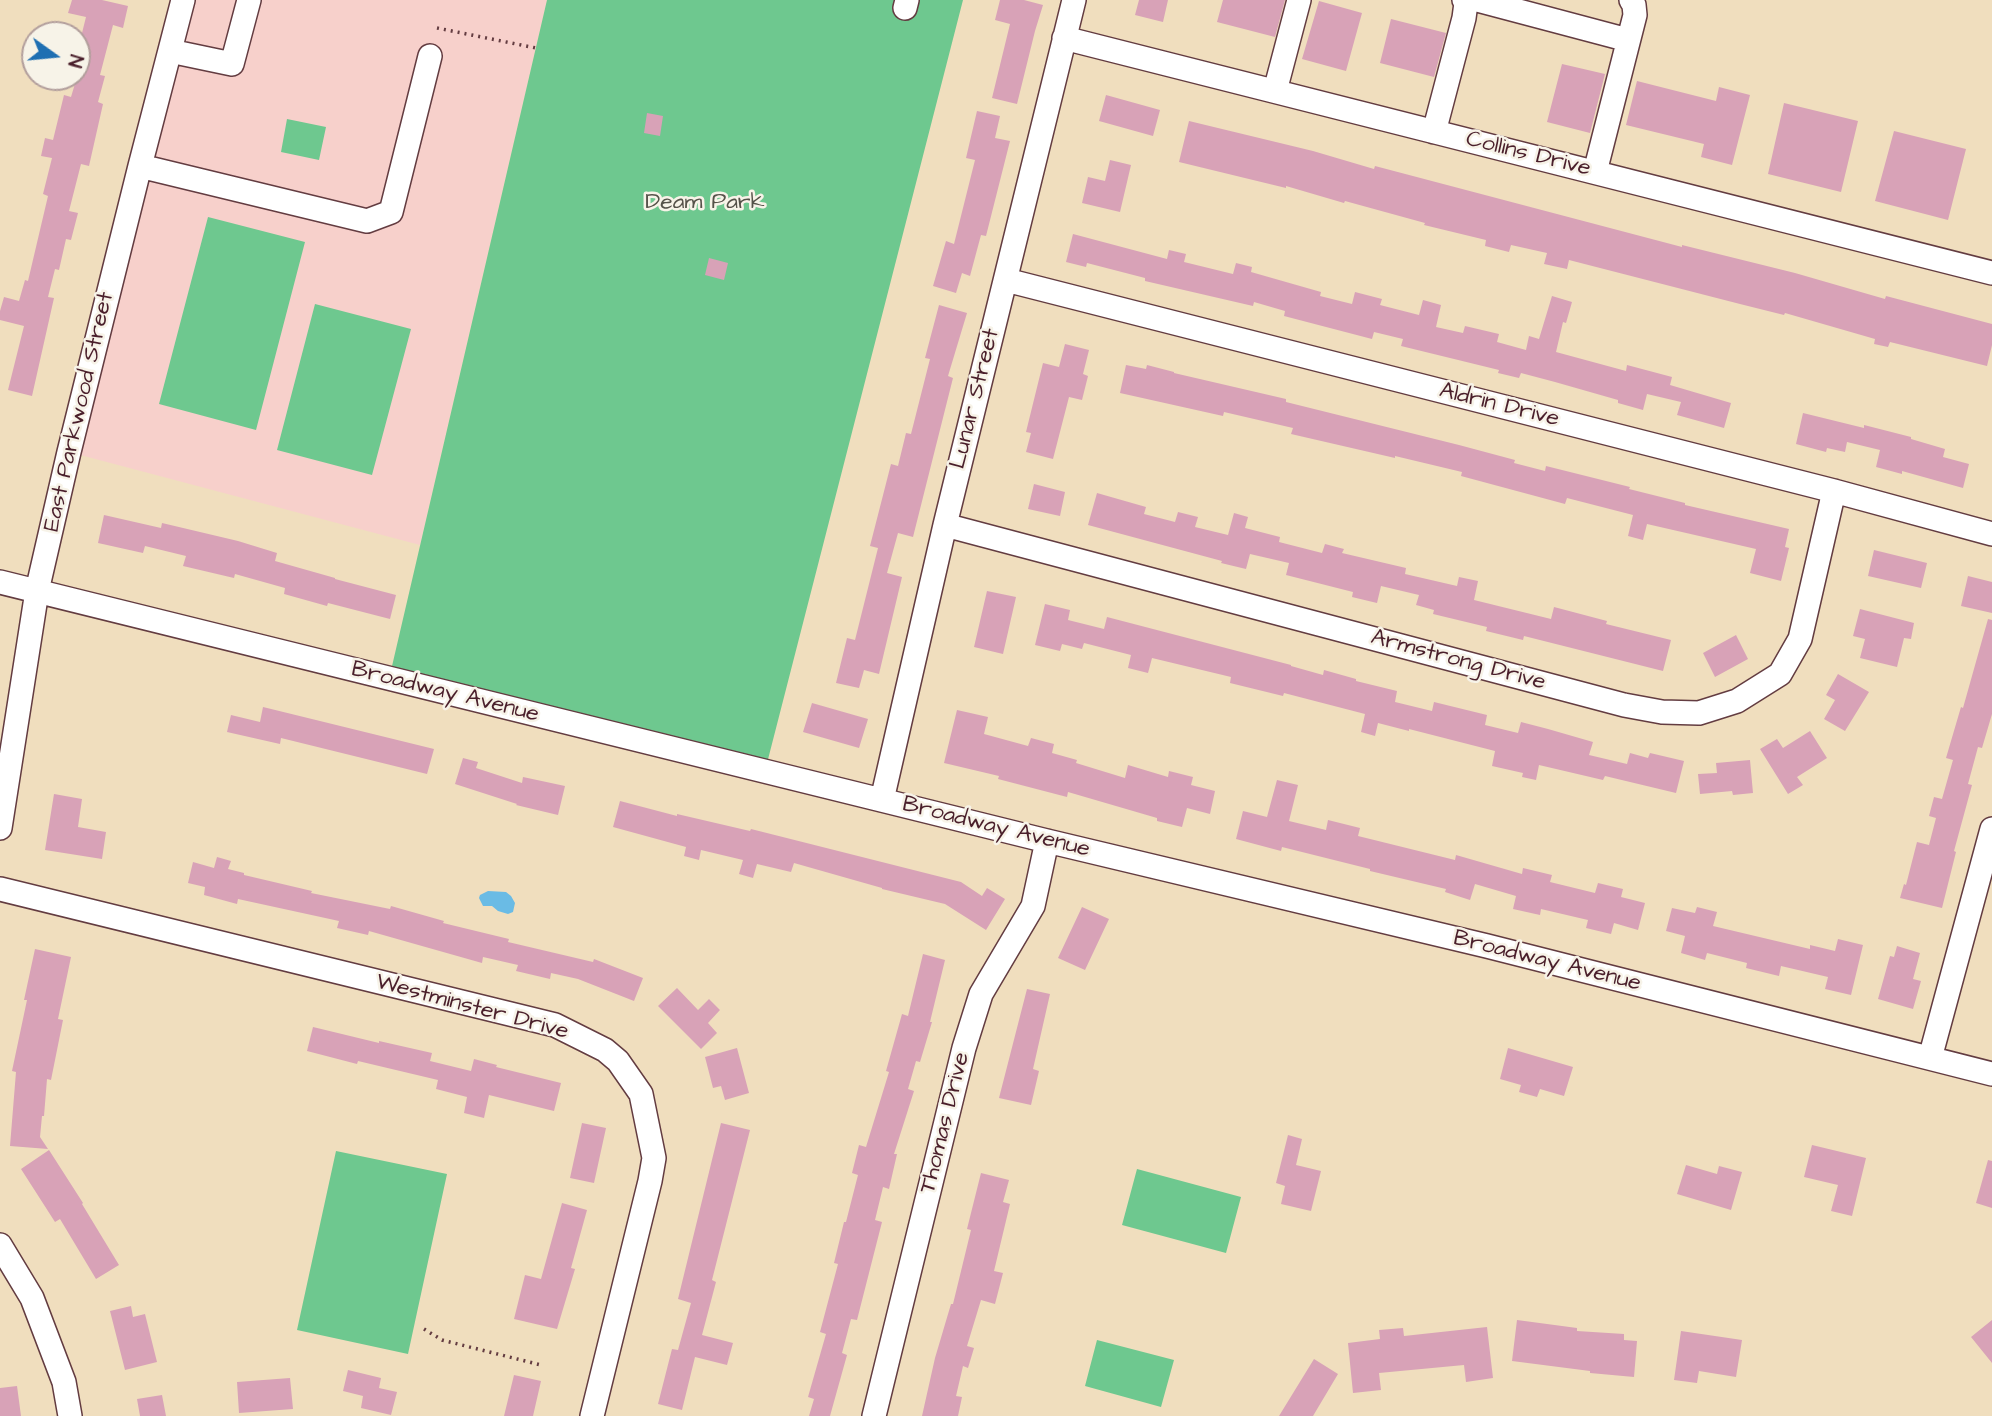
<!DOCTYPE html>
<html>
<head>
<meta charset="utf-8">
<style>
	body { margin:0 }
	#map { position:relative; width:1992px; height:1416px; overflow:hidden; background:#f0debe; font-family:"Architects Daughter",sans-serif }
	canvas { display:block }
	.north { position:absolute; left:21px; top:21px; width:70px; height:70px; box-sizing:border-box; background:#f7f3e8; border:2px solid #b29e9c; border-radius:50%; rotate:105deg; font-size:19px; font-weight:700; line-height:28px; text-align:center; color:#4a1f2b }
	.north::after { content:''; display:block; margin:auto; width:24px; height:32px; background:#1f6fb2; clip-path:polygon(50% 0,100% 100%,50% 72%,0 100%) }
</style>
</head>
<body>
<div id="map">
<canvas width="1992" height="1416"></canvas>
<div class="north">N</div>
</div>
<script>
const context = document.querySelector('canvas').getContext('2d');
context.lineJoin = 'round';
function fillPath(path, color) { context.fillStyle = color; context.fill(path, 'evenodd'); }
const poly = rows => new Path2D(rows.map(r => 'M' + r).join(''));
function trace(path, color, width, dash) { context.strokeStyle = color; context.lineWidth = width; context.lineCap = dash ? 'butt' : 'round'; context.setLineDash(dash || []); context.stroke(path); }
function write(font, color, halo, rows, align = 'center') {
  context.font = font + ' "Architects Daughter",sans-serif'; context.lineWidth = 5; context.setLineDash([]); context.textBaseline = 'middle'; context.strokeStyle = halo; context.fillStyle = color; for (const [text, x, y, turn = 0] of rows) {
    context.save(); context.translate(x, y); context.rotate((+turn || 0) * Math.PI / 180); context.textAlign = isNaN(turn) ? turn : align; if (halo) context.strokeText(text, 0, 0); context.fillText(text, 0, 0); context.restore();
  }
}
fillPath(poly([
	[183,0,547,0,420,545,69,452]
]), '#f7d0cb');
fillPath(poly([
	[547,0,963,0,765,771,389,679],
	[287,119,326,127,319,160,281,152],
	[208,217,305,242,256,430,159,404],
	[315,304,411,329,372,475,277,450],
	[336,1151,447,1174,408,1354,297,1330],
	[1137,1169,1241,1197,1226,1253,1122,1225],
	[1097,1340,1174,1360,1161,1407,1085,1386]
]), '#6ec88f');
fillPath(poly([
	[488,891,506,892,511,896,515,903,513,912,508,914,498,911,492,906,483,906,479,898,480,895]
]), '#6abbe5');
fillPath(poly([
	[72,0,102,0,128,6,123,28,113,25,100,75,105,76,98,102,103,104,89,166,81,164,69,211,78,213,71,240,66,239,59,270,55,269,48,297,54,298,32,396,8,390,24,326,0,320,0,311,4,297,19,301,25,280,28,281,48,196,43,194,52,158,41,156,45,138,53,140,64,95,71,97,77,77,82,57,77,56,77,53,86,17,68,13],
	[1000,0,1024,0,1043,5,1035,31,1017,104,992,98,1010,24,995,20],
	[1139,0,1168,0,1163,22,1135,15],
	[1223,0,1285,0,1275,37,1217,22],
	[1319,1,1362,13,1346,71,1302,59],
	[1391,19,1446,33,1434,77,1380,63],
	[1562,64,1605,74,1590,133,1547,122],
	[1637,81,1716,101,1719,87,1750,95,1732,165,1701,157,1704,144,1626,125],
	[1106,95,1160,110,1153,136,1099,121],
	[1784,103,1858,121,1841,192,1768,174],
	[977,111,1000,116,995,138,1010,141,986,236,981,235,970,276,962,273,956,293,933,286,946,241,954,244,975,160,966,158],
	[647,113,663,116,660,136,644,133],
	[1189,121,1313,151,1374,169,1375,166,1682,247,1682,245,1795,273,1885,299,1886,296,1992,324,1992,345,1987,366,1890,342,1888,347,1874,344,1875,339,1785,313,1784,315,1740,304,1569,260,1567,269,1544,264,1547,253,1511,245,1509,252,1485,246,1486,240,1424,225,1425,223,1345,201,1344,203,1286,186,1286,188,1179,162],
	[1894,131,1966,149,1948,220,1875,201],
	[1110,160,1131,165,1120,212,1082,203,1088,177,1105,181],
	[1073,234,1167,259,1169,250,1186,254,1184,262,1233,274,1236,263,1252,267,1251,272,1321,292,1320,296,1352,304,1355,292,1382,299,1380,305,1419,315,1423,300,1441,305,1436,327,1463,333,1465,326,1499,334,1497,342,1526,350,1529,336,1539,339,1552,296,1572,302,1566,323,1563,322,1556,352,1626,371,1627,365,1672,377,1670,385,1731,403,1724,428,1677,415,1681,402,1647,394,1643,410,1618,403,1618,400,1555,382,1521,373,1519,378,1498,373,1499,370,1401,346,1403,339,1374,332,1372,339,1284,316,1285,311,1254,302,1253,306,1145,281,1145,278,1087,263,1086,267,1066,262],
	[709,258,728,263,724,280,705,275],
	[939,305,967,313,948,376,953,378,913,537,898,533,887,573,902,577,879,674,864,670,859,688,836,683,847,638,855,640,878,548,870,546,891,464,898,466,906,433,911,434,930,359,925,358],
	[1065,344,1089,350,1083,374,1088,376,1082,400,1069,397,1053,459,1026,452,1031,433,1026,432,1043,363,1059,367],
	[1126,365,1146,369,1147,365,1174,372,1174,373,1286,399,1286,402,1459,445,1515,460,1514,463,1545,471,1546,466,1630,487,1629,489,1685,503,1685,505,1789,529,1785,547,1789,548,1781,581,1750,573,1756,549,1647,524,1643,540,1628,536,1633,515,1567,498,1565,504,1461,476,1462,472,1395,456,1395,458,1291,434,1293,428,1224,412,1223,416,1120,393],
	[1803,413,1864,428,1864,425,1911,437,1911,439,1945,449,1943,457,1969,464,1963,488,1902,471,1902,474,1876,467,1880,450,1847,442,1845,452,1827,448,1826,452,1796,444],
	[1034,484,1065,492,1060,516,1028,509],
	[1097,493,1146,507,1144,514,1175,522,1178,512,1198,517,1195,527,1228,535,1234,513,1248,517,1245,528,1280,537,1279,542,1322,553,1325,544,1344,549,1342,553,1406,568,1405,574,1457,586,1459,577,1478,581,1474,600,1551,619,1554,607,1607,621,1606,624,1671,640,1663,671,1524,636,1523,640,1486,631,1487,627,1433,614,1434,610,1416,605,1419,595,1381,586,1377,603,1352,597,1353,592,1286,575,1289,563,1250,554,1246,569,1221,563,1222,561,1088,525],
	[104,515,161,528,162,523,238,541,277,553,275,561,335,578,335,579,396,595,390,619,328,603,327,606,284,594,285,588,235,574,234,578,183,566,186,556,145,546,143,553,98,543],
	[1874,550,1927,563,1921,588,1868,576],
	[1968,576,1992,582,1992,613,1961,606],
	[987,591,1016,597,1003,654,974,647],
	[1045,604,1070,610,1068,620,1104,629,1107,617,1291,665,1291,666,1323,675,1324,670,1356,679,1356,681,1397,691,1395,702,1432,711,1434,702,1487,715,1485,725,1518,733,1521,722,1548,729,1593,742,1589,755,1627,764,1630,753,1648,758,1650,753,1684,761,1676,793,1605,776,1603,780,1539,765,1536,780,1522,777,1523,773,1492,766,1495,751,1409,729,1409,731,1378,723,1375,736,1361,732,1365,714,1284,693,1283,696,1230,683,1231,677,1152,658,1148,673,1128,668,1131,655,1084,643,1082,649,1062,644,1060,651,1035,645],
	[1860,609,1914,623,1911,639,1904,638,1897,667,1860,658,1865,639,1853,636],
	[1988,619,1992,620,1992,714,1982,748,1978,747,1968,784,1972,785,1954,851,1956,852,1942,908,1900,898,1904,884,1906,885,1917,842,1929,845,1936,818,1929,816,1934,797,1942,799,1953,760,1946,758,1961,707,1963,708],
	[1736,635,1748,659,1715,677,1703,653],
	[1838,674,1869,692,1845,731,1824,719,1835,700,1826,695],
	[812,703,868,719,859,748,803,732],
	[263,707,434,749,427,774,281,738,280,744,227,732,231,715,260,722],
	[957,710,988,717,984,734,1028,746,1031,738,1054,744,1052,753,1077,760,1076,763,1125,778,1128,765,1168,777,1169,771,1193,777,1191,785,1215,791,1210,814,1187,808,1182,827,1157,821,1157,818,1068,792,1067,797,998,779,999,776,944,763],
	[1810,731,1827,758,1797,777,1803,785,1788,794,1760,749,1777,739,1783,748],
	[463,758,478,762,476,768,522,783,523,777,565,786,558,815,516,805,517,804,455,784],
	[1750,760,1753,793,1733,795,1732,791,1700,794,1698,774,1717,773,1716,763],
	[1277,780,1298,785,1289,821,1326,830,1328,820,1360,828,1358,836,1455,860,1456,855,1522,874,1523,868,1552,875,1550,882,1595,893,1598,883,1623,889,1621,897,1645,903,1638,930,1614,923,1611,934,1586,928,1588,920,1541,909,1540,915,1513,909,1516,896,1475,884,1470,900,1445,892,1446,889,1370,871,1370,869,1282,847,1281,851,1236,839,1243,811,1267,817],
	[54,794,82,799,78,827,106,832,102,859,45,850],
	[620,801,677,816,677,814,750,831,751,829,961,882,982,896,987,888,1005,899,986,930,945,904,882,889,882,888,794,863,791,872,757,864,753,878,739,874,743,860,701,850,699,860,684,856,686,847,613,827],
	[217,857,231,861,228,869,244,873,244,875,312,891,311,893,390,909,391,906,444,921,443,923,509,939,508,942,593,962,594,959,643,978,634,1001,578,979,551,973,550,979,516,971,518,965,483,957,482,963,369,931,368,935,337,928,339,921,238,899,237,904,204,895,205,887,188,883,193,862,214,868],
	[1082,907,1109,919,1085,970,1058,958],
	[1697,907,1717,912,1713,926,1810,949,1810,945,1835,951,1838,939,1863,945,1851,995,1825,989,1828,977,1781,966,1779,976,1746,968,1747,963,1707,953,1705,960,1681,953,1685,936,1666,931,1672,908,1695,913],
	[1897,946,1920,953,1913,979,1921,981,1913,1009,1878,999,1890,956,1894,957],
	[35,949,71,957,58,1019,63,1020,51,1080,47,1079,44,1116,42,1116,40,1137,48,1149,10,1146,16,1072,12,1071,27,1000,24,1000],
	[923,954,945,960,930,1022,932,1022,920,1062,916,1061,908,1089,914,1091,894,1154,897,1154,889,1189,883,1187,875,1220,882,1222,857,1320,851,1319,842,1353,847,1355,830,1416,809,1416,814,1399,808,1397,826,1334,820,1332,838,1264,834,1263,844,1222,846,1222,858,1175,852,1173,859,1145,866,1147,889,1072,886,1071,902,1014,908,1016],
	[677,988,698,1010,709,999,720,1010,708,1023,717,1033,701,1049,658,1006],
	[1027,989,1050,994,1033,1069,1039,1071,1031,1105,999,1098],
	[313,1027,379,1043,379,1041,432,1053,430,1061,471,1071,474,1059,497,1065,496,1067,561,1083,554,1111,489,1095,484,1118,464,1113,467,1097,436,1089,438,1080,358,1061,357,1064,307,1051],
	[737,1048,749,1093,725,1100,721,1086,713,1088,705,1057],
	[1508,1048,1573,1067,1564,1096,1540,1089,1537,1097,1519,1092,1521,1085,1500,1079],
	[582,1123,606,1128,594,1183,570,1178],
	[721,1123,750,1130,712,1280,716,1282,702,1335,733,1343,727,1365,695,1357,682,1410,658,1404,672,1349,678,1350,691,1303,678,1299],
	[1288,1135,1302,1139,1296,1165,1321,1171,1311,1211,1281,1204,1285,1186,1276,1183],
	[1812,1145,1866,1158,1852,1216,1831,1211,1838,1185,1804,1177],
	[49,1150,83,1203,82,1204,119,1265,96,1279,60,1219,55,1222,21,1169],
	[1988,1160,1992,1161,1992,1208,1976,1203],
	[1686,1165,1717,1174,1719,1166,1742,1172,1731,1210,1677,1194],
	[981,1173,1009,1180,1003,1202,1010,1204,994,1271,1003,1273,995,1304,981,1300,967,1346,974,1348,968,1368,963,1366,956,1396,962,1397,958,1416,922,1416,935,1358,951,1304,953,1304,971,1230,967,1229],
	[562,1203,587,1210,571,1268,575,1269,557,1329,514,1319,525,1275,541,1279],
	[131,1306,133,1317,145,1314,157,1362,125,1370,110,1311],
	[1517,1320,1577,1328,1577,1331,1624,1334,1624,1340,1637,1341,1634,1377,1590,1373,1590,1371,1512,1361],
	[1992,1320,1992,1363,1971,1337],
	[1487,1327,1493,1378,1466,1382,1464,1365,1379,1373,1381,1390,1353,1393,1348,1343,1380,1339,1379,1330,1403,1328,1404,1336],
	[1681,1331,1742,1340,1736,1377,1699,1371,1697,1383,1674,1380],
	[1314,1359,1338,1374,1313,1416,1279,1416],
	[348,1370,381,1378,379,1388,397,1392,391,1415,361,1408,363,1396,343,1391],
	[514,1375,541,1381,533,1416,504,1416],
	[290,1378,293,1409,239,1413,237,1382],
	[17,1386,21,1416,0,1416,0,1388],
	[162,1395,166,1416,140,1416,137,1399]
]), '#d8a2b7');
const minor = poly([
	[1477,0,1628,40],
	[905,8,907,0],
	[1064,38,1992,273],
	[170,51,232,64,249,0],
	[1275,91,1299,0],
	[1434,132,1464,18,1466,3,1464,0],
	[140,166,367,221,391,212,430,56],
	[1595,172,1635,15,1634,5,1631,0],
	[1006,280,1834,491,1992,534],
	[945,525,1624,705,1662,712,1699,713,1737,701,1780,674,1800,639,1834,491],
	[0,582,1047,841,1487,946,1992,1074],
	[882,800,945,525,1074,0],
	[0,828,37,591,69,452,140,166,183,0],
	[0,889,555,1025,605,1050,618,1061,641,1094,654,1158,650,1181,592,1416],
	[1930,1058,1992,829],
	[0,1245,32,1298,64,1382,70,1416],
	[874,1416,964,1048,981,994,1033,906,1047,841]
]);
trace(minor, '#633c41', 26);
trace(poly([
	[437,28,536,48],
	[424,1329,442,1340,541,1365]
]), '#633c41', 3.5, [2, 5]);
trace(minor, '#fff', 23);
write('23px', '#4a1f2b', '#f7f3e8', [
	["Collins Drive",1528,155,14],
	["Lunar Street",976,399,-76],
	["Aldrin Drive",1499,406,14],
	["East Parkwood Street",80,412,-77],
	["Armstrong Drive",1458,661,15],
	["Broadway Avenue",445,693,14],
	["Broadway Avenue",996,828,14],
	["Broadway Avenue",1547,962,14],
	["Westminster Drive",472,1008,15],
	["Thomas Drive",946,1123,-76]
]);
write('23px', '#555249', '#f7f3e8', [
	["Deam Park",705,203]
]);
</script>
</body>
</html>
